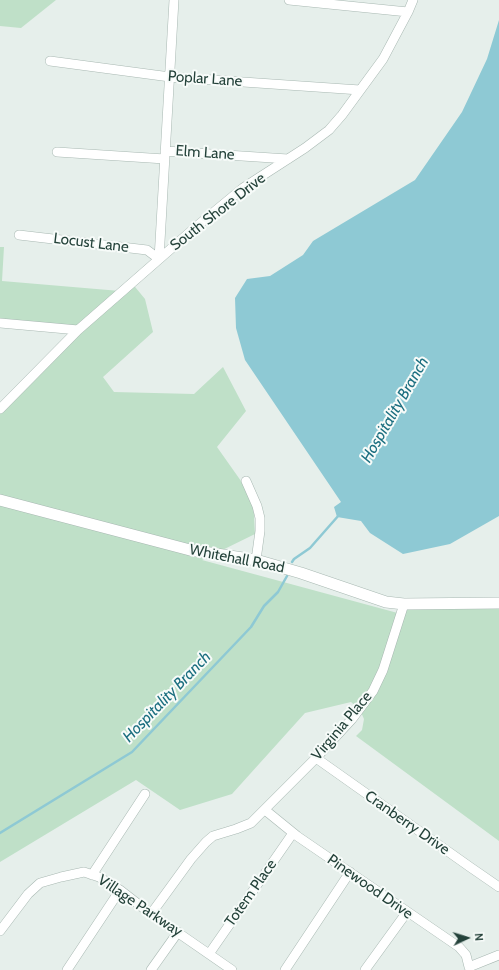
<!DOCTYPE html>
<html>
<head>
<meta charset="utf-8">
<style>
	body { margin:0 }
	#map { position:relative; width:499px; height:970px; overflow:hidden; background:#e6efeb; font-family:Cabin,sans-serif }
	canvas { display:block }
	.north { position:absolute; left:447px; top:918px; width:40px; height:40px; -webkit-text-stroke:3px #f7fbf9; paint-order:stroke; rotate:86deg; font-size:11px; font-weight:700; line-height:16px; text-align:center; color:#24423a }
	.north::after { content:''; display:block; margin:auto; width:14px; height:18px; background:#24423a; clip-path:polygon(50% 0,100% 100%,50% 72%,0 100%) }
</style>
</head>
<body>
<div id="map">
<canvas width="499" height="970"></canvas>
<div class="north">N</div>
</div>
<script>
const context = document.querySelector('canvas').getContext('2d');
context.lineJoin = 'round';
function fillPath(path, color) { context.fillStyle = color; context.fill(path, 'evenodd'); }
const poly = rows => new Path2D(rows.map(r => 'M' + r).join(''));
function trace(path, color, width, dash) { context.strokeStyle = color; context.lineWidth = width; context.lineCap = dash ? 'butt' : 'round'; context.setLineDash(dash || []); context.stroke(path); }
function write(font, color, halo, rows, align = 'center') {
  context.font = font + ' Cabin,sans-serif'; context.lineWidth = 4; context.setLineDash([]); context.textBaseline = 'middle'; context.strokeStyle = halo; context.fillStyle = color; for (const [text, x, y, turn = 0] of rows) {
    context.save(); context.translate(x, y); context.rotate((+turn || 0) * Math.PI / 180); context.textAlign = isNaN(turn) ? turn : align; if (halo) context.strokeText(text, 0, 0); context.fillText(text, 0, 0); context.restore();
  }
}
fillPath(poly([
	[0,0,56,0,21,28,0,26],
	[0,247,4,247,2,281,120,291,131,282,145,299,153,332,103,377,114,392,194,394,223,367,246,411,217,447,253,498,255,534,202,560,405,615,408,599,499,598,499,841,356,736,362,730,364,719,360,710,351,702,305,713,232,794,180,810,136,780,0,862,0,412,78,328,0,323]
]), '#bfe0c8');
fillPath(poly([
	[499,20,499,516,450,544,403,554,370,533,361,521,337,517,334,507,341,502,245,360,236,328,235,298,247,279,270,276,303,255,313,241,415,180,462,112,487,59]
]), '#8ec9d4');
trace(poly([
	[292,562,294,559,310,548,339,515],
	[0,833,132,752,251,627,264,606,278,592,287,576]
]), '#8ec9d4', 2.5);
const minor = poly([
	[289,0,408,12],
	[50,61,170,77,360,90],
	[165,151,288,159],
	[57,152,165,159],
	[19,235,147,250,159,259],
	[159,259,174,0],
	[0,323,78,330],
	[0,409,78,330,197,226,243,188,305,148,329,130,342,115,383,59,408,12,413,0],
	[246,481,257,506,260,518,260,531,256,560],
	[316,758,470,867,499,887],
	[265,810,297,836,459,947,466,955,469,967],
	[92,875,145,794],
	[151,914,191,859,206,842,213,836,236,829,251,823,316,758,352,719,373,691,383,670,404,604],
	[0,931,28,894,40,883,61,877,84,872,99,877,120,890,151,914,232,970],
	[209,954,293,833],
	[469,967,499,955],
	[67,970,120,890],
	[151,970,178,932],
	[285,970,350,872],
	[365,970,407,912]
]);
const tertiary = poly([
	[0,500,190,550,256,560,301,573,386,602,404,604,499,603]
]);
trace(minor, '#a8b8b2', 10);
trace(tertiary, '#a8b8b2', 12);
trace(minor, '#fff', 9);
trace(tertiary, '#fff', 11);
write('15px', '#24423a', '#f7fbf9', [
	["Poplar Lane",205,79,4],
	["Elm Lane",205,153,4],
	["South Shore Drive",218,212,-38],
	["Locust Lane",91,243,7],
	["Whitehall Road",237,559,11],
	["Virginia Place",342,726,-50],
	["Cranberry Drive",407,823,35],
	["Pinewood Drive",370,887,35],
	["Totem Place",251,893,-55],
	["Village Parkway",140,906,34]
]);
write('italic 16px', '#1c6f80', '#f7fbf9', [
	["Hospitality Branch",395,410,-60],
	["Hospitality Branch",167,697,-46]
]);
</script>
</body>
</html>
